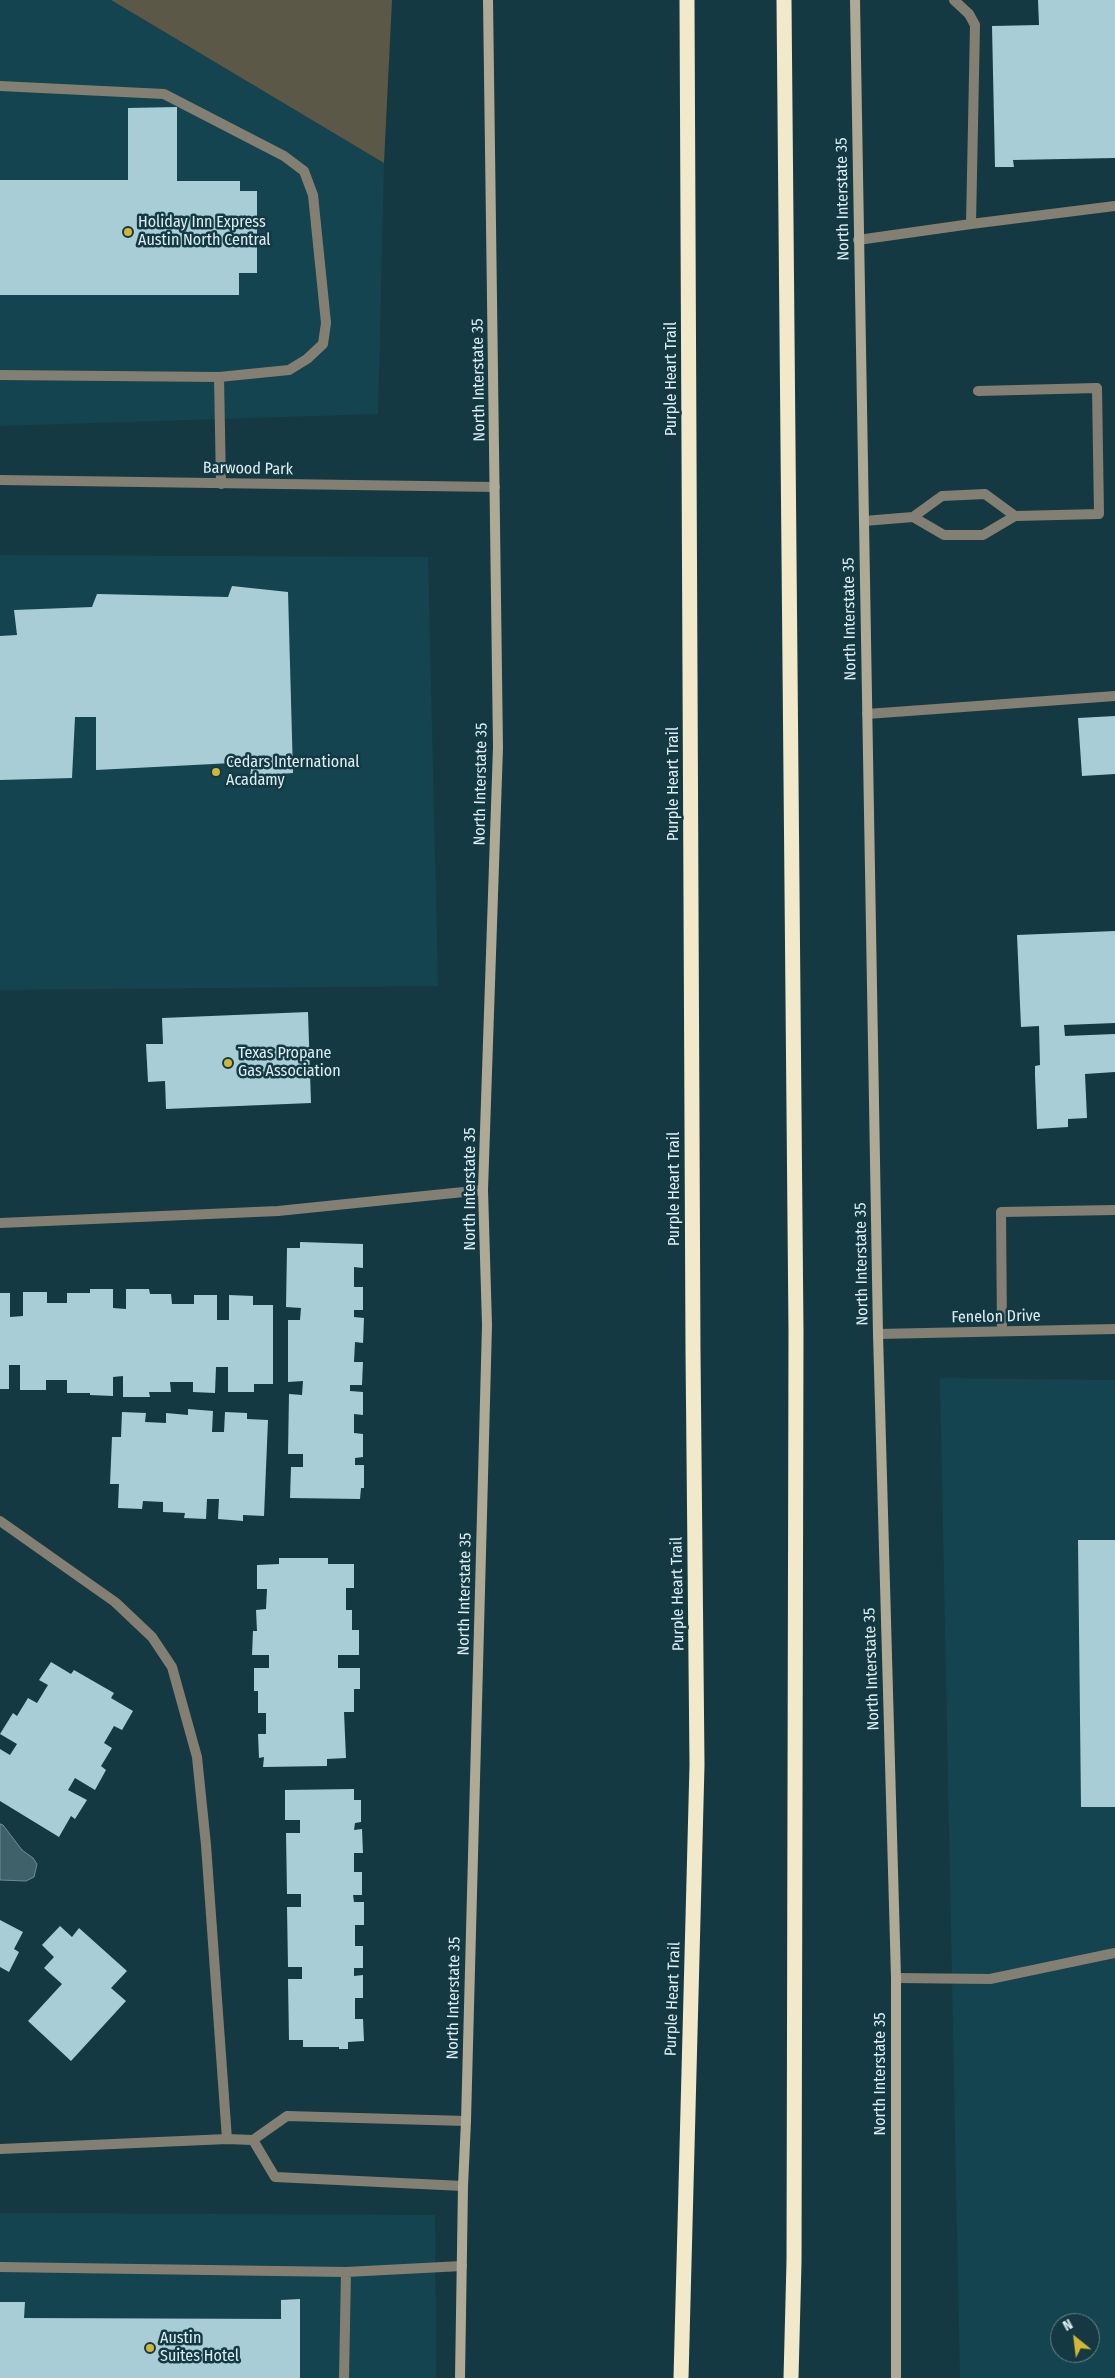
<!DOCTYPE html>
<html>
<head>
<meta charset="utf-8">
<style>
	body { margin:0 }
	#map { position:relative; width:1115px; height:2378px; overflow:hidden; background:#153942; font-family:"Fira Sans Condensed",sans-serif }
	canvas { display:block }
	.north { position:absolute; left:1050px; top:2313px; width:50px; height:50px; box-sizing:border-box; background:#153942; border:1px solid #65828a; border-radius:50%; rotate:331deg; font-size:14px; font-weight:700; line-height:20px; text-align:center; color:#dceff5 }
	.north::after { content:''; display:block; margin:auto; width:18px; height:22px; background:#d3b635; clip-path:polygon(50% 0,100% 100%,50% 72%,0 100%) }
</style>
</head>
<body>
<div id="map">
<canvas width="1115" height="2378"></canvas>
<div class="north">N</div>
</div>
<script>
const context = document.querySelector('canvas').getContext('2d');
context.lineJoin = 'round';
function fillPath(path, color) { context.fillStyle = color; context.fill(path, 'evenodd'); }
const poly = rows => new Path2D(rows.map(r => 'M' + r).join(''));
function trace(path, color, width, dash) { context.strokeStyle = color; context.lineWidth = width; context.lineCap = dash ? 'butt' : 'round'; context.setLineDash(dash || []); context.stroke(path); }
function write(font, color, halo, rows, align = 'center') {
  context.font = font + ' "Fira Sans Condensed",sans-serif'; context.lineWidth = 5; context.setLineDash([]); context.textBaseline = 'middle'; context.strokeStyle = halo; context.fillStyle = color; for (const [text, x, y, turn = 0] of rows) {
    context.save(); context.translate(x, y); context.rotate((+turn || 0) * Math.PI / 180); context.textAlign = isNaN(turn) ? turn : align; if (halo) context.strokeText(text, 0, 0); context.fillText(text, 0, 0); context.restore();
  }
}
fillPath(poly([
	[0,0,111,0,384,163,378,414,0,426],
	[0,555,428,557,438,986,0,990],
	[940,1378,1115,1380,1115,2378,960,2378],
	[1060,2323,1090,2323,1090,2353,1060,2353],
	[0,2213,435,2215,436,2378,0,2378]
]), '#14444f');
fillPath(poly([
	[111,0,392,0,384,163]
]), '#5c5847');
const water = poly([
	[0,1824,3,1825,22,1850,33,1858,37,1864,34,1877,26,1881,0,1880,0,1824]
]);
fillPath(water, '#3f616a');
trace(water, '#6e8c94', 1);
fillPath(poly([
	[1038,0,1115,0,1115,158,1013,160,1014,167,995,167,992,26,1039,25],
	[177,107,177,181,240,181,240,191,257,191,257,273,239,273,239,295,0,295,0,180,128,180,128,108],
	[232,586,288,592,293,773,250,776,252,762,96,770,96,717,75,717,72,778,0,780,0,636,17,635,14,610,92,607,97,594,228,597],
	[1115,716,1115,774,1082,776,1078,718],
	[1115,931,1115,1023,1064,1025,1065,1036,1115,1034,1115,1072,1085,1074,1087,1118,1068,1119,1068,1127,1037,1129,1035,1075,1035,1066,1040,1065,1039,1026,1021,1027,1017,935],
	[308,1012,311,1103,166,1109,165,1081,148,1082,146,1044,163,1044,162,1018],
	[300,1242,363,1244,363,1268,354,1267,354,1287,363,1287,363,1310,354,1310,354,1317,364,1318,363,1343,355,1342,354,1362,363,1362,362,1385,350,1385,350,1391,363,1392,363,1415,354,1414,354,1433,363,1434,363,1457,355,1458,355,1465,364,1465,364,1488,361,1488,360,1499,290,1498,291,1467,303,1467,303,1454,288,1454,289,1394,302,1395,303,1381,288,1382,288,1320,300,1320,301,1308,286,1307,287,1248,300,1248],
	[90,1289,113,1289,113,1308,126,1309,126,1289,149,1289,150,1294,171,1294,172,1304,194,1304,194,1295,217,1295,217,1320,229,1320,229,1295,253,1296,253,1305,273,1305,273,1384,254,1384,254,1392,228,1392,228,1367,216,1367,215,1393,193,1392,193,1382,170,1382,171,1392,149,1392,150,1397,123,1397,123,1376,113,1377,113,1396,90,1395,90,1393,67,1393,67,1380,46,1380,46,1390,20,1390,20,1365,9,1365,9,1389,0,1389,0,1293,10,1293,10,1317,23,1316,23,1292,47,1292,47,1303,67,1303,67,1293,90,1293],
	[188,1409,213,1411,212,1432,224,1432,225,1412,247,1413,247,1419,268,1420,264,1516,243,1515,243,1521,218,1519,219,1499,207,1499,206,1519,184,1518,185,1513,163,1512,163,1502,143,1501,142,1509,118,1508,119,1484,110,1484,112,1437,121,1437,122,1412,146,1413,145,1422,166,1423,166,1413,188,1415],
	[1078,1540,1115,1540,1115,1807,1081,1807],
	[279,1558,328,1558,328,1564,354,1564,354,1588,346,1588,346,1610,352,1610,352,1630,359,1630,359,1655,338,1655,338,1668,360,1668,360,1689,354,1689,354,1712,344,1712,346,1758,327,1759,327,1766,263,1767,264,1757,259,1758,258,1734,266,1734,266,1713,258,1713,258,1691,254,1691,254,1668,269,1668,269,1655,252,1655,253,1631,257,1631,256,1610,266,1609,267,1589,257,1589,257,1565,279,1564],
	[51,1662,71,1674,74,1670,114,1693,111,1698,133,1711,122,1730,114,1726,104,1743,112,1748,101,1766,106,1770,95,1790,75,1778,68,1790,87,1800,75,1819,71,1816,59,1837,0,1801,0,1749,10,1755,17,1744,0,1734,13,1713,17,1716,28,1698,37,1703,48,1685,39,1680],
	[354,1789,354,1800,361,1800,361,1822,355,1823,354,1830,362,1829,363,1853,354,1853,354,1872,362,1872,362,1895,353,1895,354,1902,364,1902,364,1925,355,1925,355,1946,363,1946,363,1968,354,1968,354,1976,363,1975,363,1998,355,1998,355,2019,363,2019,364,2041,348,2042,348,2049,339,2049,339,2047,303,2047,303,2040,289,2040,288,1979,302,1979,302,1967,288,1967,287,1907,301,1907,301,1894,287,1894,286,1833,300,1833,300,1820,285,1820,285,1790],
	[0,1920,23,1932,14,1949,19,1952,9,1972,0,1967],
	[60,1926,72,1937,79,1928,127,1971,111,1988,126,2001,71,2061,28,2021,62,1984,44,1968,54,1957,42,1945],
	[300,2299,300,2378,0,2378,0,2302,25,2302,24,2318,281,2319,281,2300]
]), '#a8cdd7');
trace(poly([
	[0,86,164,94,284,156,304,171,313,195,326,323,323,344,307,359,289,370,219,377,0,375],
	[971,224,1115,206],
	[858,240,971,224,975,25,969,14,954,0],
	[219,377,221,484],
	[978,391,1097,388,1099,514,1015,516],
	[864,521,913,517,942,496,985,494,1015,516,983,535,944,535,913,517],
	[867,714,1115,696],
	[0,1223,278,1211,483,1190],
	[1002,1331,1001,1212,1115,1210],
	[0,1521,115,1602,152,1637,172,1667,197,1757,206,1845,227,2139],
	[896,1978,990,1979,1115,1953],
	[253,2140,275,2177,463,2186],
	[0,2149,227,2139,253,2140,287,2116,466,2121],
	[0,2267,346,2272,462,2266],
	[344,2378,346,2272]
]), '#838073', 10);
trace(poly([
	[0,480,495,487],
	[878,1334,1115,1329]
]), '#838073', 10);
trace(poly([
	[855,0,878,1334,896,1978,896,2378],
	[460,2378,463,2186,466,2121,487,1325,483,1190,498,747,488,0]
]), '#afaa96', 10);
trace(poly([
	[784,0,796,1331,794,2262,791,2378],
	[681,2378,697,1765,693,1351,687,0]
]), '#f1e9ca', 15);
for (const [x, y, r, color] of [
	[128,232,5,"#d3b635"],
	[216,772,5,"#d3b635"],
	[228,1063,5,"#d3b635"],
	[150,2348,5,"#d3b635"]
]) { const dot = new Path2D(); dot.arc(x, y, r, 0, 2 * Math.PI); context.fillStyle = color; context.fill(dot); trace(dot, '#153942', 2); }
write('16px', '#dceff5', '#153942', [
	["North Interstate 35",843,199,-91],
	["Purple Heart Trail",672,379,-90],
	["North Interstate 35",479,380,-91],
	["Barwood Park",248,469,1],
	["North Interstate 35",850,619,-91],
	["North Interstate 35",481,784,-89],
	["Purple Heart Trail",674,784,-90],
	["North Interstate 35",471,1189,-90],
	["Purple Heart Trail",675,1189,-90],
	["North Interstate 35",862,1264,-91],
	["Fenelon Drive",996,1317,-1],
	["North Interstate 35",465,1594,-89],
	["Purple Heart Trail",678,1594,-91],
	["North Interstate 35",872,1669,-92],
	["North Interstate 35",454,1998,-89],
	["Purple Heart Trail",673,1999,-88],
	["North Interstate 35",881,2074,-90]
]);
write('16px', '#dceff5', '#153942', [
	["Holiday Inn Express",138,223],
	["Austin North Central",138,241],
	["Cedars International",226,763],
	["Acadamy",226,781],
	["Texas Propane",238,1054],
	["Gas Association",238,1072],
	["Austin",160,2339],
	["Suites Hotel",160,2357]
], 'left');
</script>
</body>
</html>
